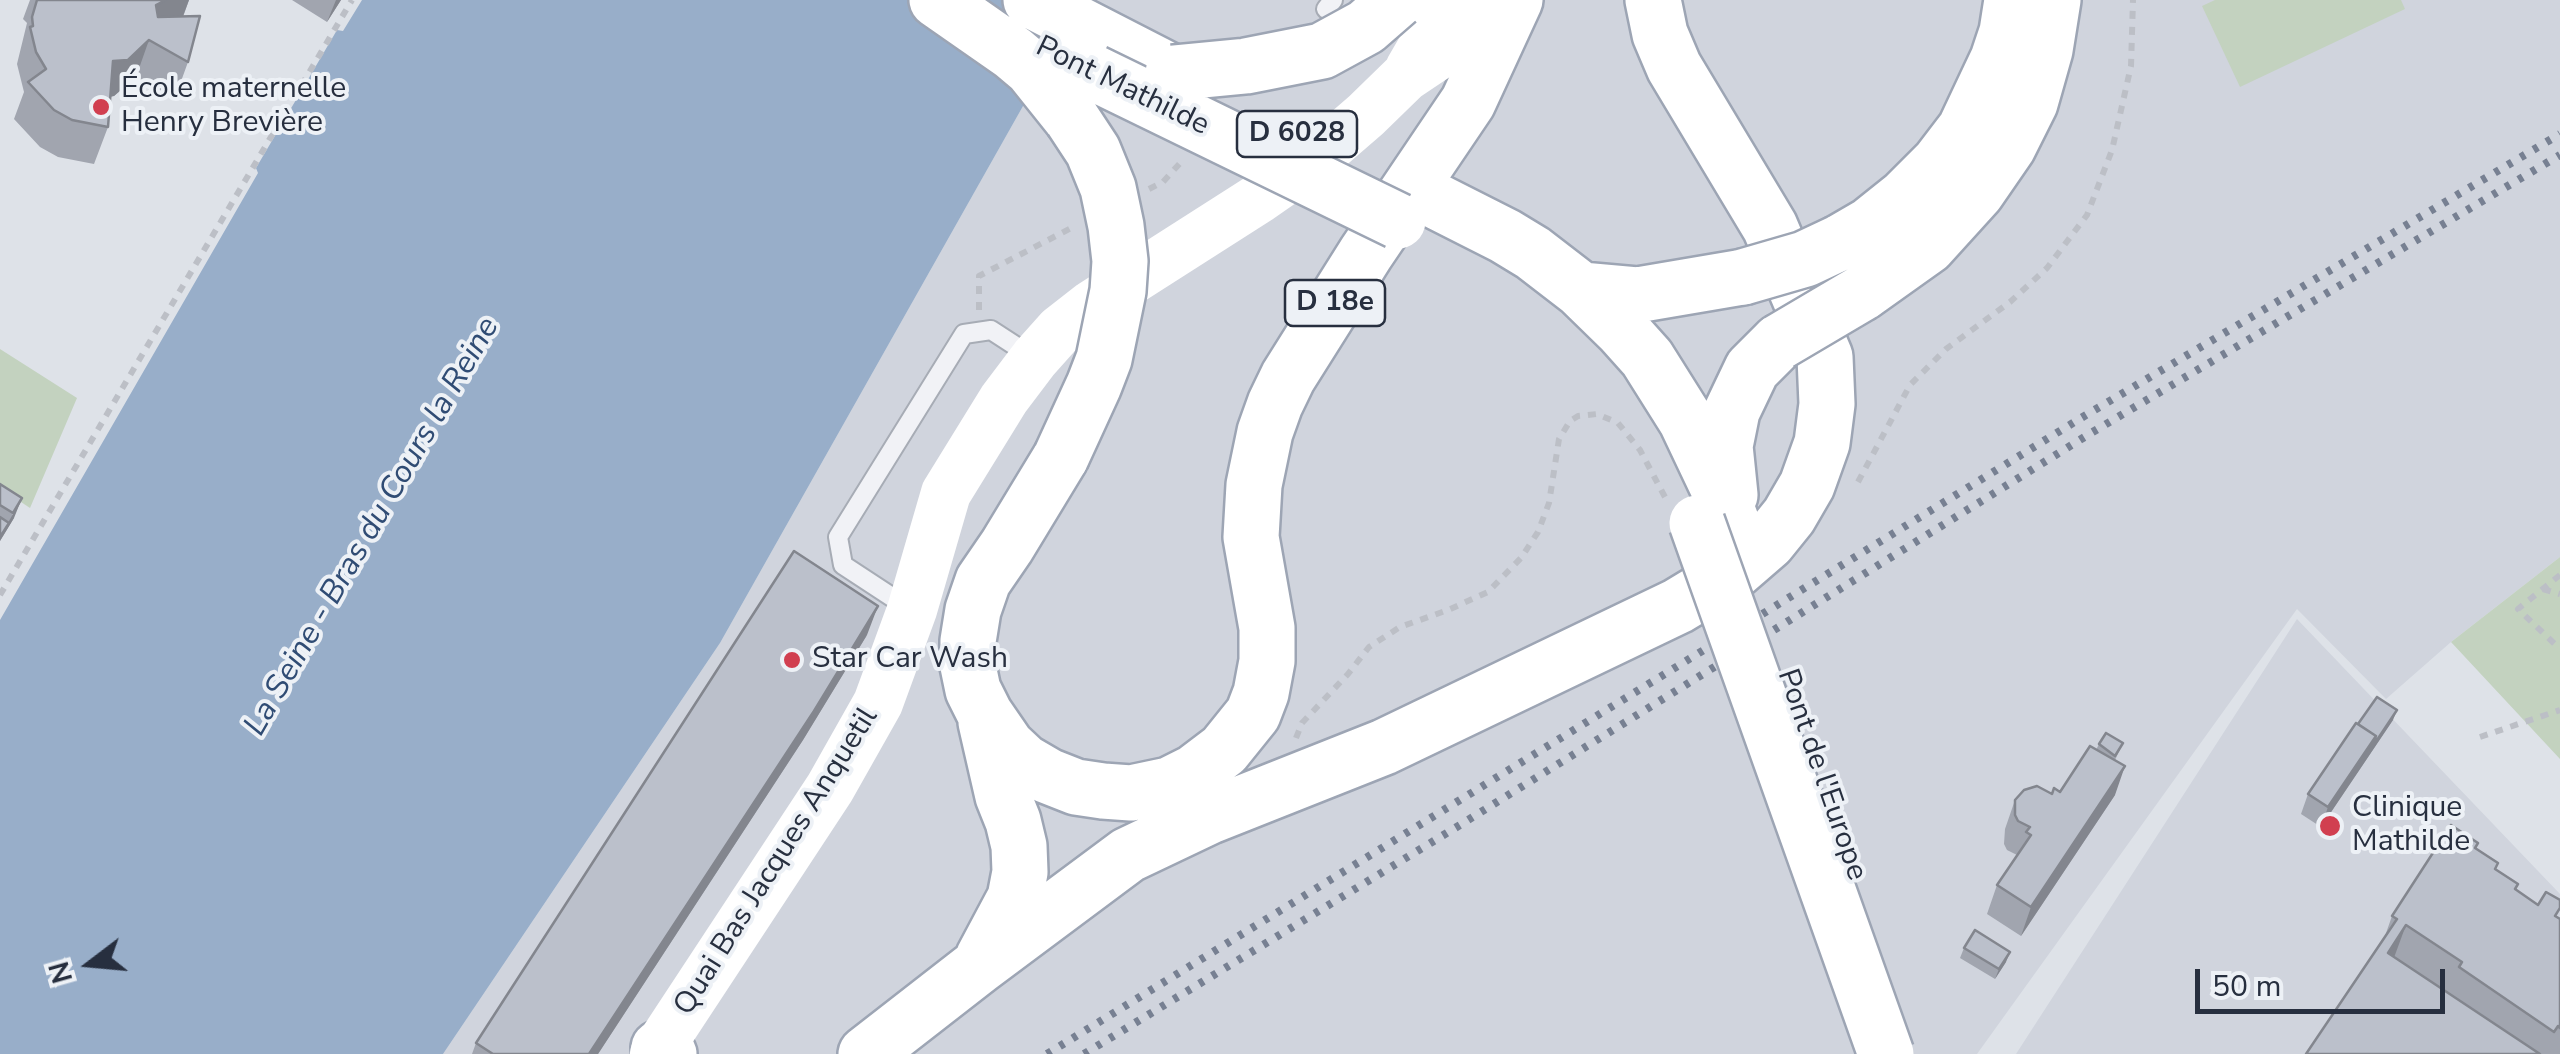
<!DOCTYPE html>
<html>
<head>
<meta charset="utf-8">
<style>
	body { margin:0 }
	#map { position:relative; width:2560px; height:1054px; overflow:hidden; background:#dee2e8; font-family:"Nunito Sans",sans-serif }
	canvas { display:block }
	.north { position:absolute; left:40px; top:914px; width:100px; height:100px; -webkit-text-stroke:8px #edf1f6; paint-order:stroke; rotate:254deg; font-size:28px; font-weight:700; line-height:40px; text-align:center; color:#272f3f }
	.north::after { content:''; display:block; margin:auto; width:35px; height:45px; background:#272f3f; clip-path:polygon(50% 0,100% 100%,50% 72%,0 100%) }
	.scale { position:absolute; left:2195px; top:969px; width:250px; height:45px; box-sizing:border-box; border:5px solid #272f3f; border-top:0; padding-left:12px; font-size:30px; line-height:35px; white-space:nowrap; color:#272f3f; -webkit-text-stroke:8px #edf1f6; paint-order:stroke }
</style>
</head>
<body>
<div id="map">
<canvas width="2560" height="1054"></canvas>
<div class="north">N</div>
<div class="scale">50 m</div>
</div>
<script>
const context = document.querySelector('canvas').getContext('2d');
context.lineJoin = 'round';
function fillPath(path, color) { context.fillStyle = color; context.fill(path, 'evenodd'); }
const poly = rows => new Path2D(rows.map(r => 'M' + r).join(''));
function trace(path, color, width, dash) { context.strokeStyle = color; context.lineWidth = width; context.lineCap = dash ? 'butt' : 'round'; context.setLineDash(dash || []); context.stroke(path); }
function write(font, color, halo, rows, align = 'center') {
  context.font = font + ' "Nunito Sans",sans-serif'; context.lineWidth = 8; context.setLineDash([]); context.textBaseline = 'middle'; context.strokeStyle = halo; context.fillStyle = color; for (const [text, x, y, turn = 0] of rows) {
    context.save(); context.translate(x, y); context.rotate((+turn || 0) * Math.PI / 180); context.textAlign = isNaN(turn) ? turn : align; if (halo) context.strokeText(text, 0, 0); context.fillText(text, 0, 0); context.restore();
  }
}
fillPath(poly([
	[1085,0,2560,0,2560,557,2451,642,2386,699,2297,609,1977,1054,443,1054,720,643,1027,99],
	[2297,619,2560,894,2560,1054,2016,1054]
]), '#d0d4dd');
fillPath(poly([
	[2215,0,2401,0,2405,9,2240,87,2202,6],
	[0,349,77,398,30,508,0,488],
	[2560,557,2560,759,2451,642]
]), '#c3d2bf');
fillPath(poly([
	[362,0,1085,0,1027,99,720,643,443,1054,0,1054,0,620,258,173,256,168,337,30,343,31]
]), '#98aec9');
const service = poly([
	[1326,9,1333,0],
	[907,607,843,565,838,537,964,334,991,330,1031,356]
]);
const primary = poly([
	[937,0,1013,53,1032,69,1072,119],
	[1031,0,1173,73],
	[1422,194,1505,236,1533,253,1581,290,1621,329,1647,358,1686,420,1722,496,1732,523],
	[1839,243,1870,225,1905,197,1939,163,1965,129,1998,59,2007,32,2012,0],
	[1581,290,1637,295,1743,277],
	[1862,293,1928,246,1977,192,2008,147,2030,103,2045,50,2053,0],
	[1061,457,1007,546,983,581,973,610,968,641,968,666,973,690,985,714,1007,746,1024,762,1048,776,1076,787,1103,791,1131,793,1169,785,1195,772,1224,750,1253,714,1261,693,1267,661,1267,628,1251,537,1254,485,1265,432,1275,404,1288,377,1366,253,1468,102,1515,0],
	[1730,495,1725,446,1732,411,1752,369,1779,342],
	[983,958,1015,898,1020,872,1019,846,1013,821,1003,796,986,722],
	[659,1048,669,1054],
	[866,1054,979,966,1128,855,1210,816,1384,747,1678,606,1731,574,1768,542,1789,516,1807,485,1822,443,1827,404,1825,357,1770,227,1674,67,1660,34,1653,0]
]);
trace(service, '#a7acb5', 22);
trace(primary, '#9da5b4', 60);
trace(poly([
	[1149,189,1163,182,1181,162],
	[979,310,979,276,1075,226],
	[1858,482,1910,385,1946,349,2010,302,2047,268,2087,215,2112,150,2131,66,2133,0],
	[2560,575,2518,609,2560,649],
	[2543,589,2560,594],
	[0,595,352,0],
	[2480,737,2560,710],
	[1296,738,1302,723,1348,674,1369,647,1400,627,1448,610,1488,592,1521,558,1538,532,1549,503,1559,439,1570,421,1578,416,1597,414,1618,423,1640,450,1666,499]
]), '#bcbfc6', 6, [8, 8]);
trace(service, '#f1f2f6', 18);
trace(poly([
	[1410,69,1450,0],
	[655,1054,830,788,878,703,912,610,946,493,1004,399,1035,358,1060,330,1092,305,1258,199,1314,160,1366,115,1405,77,1511,6]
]), '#fff', 50);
trace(primary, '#fff', 55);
trace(poly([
	[1047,1054,2081,418,2560,134],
	[1084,1054,1460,825,2091,433,2560,155]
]), '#778092', 8, [5, 10]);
const primaryBridge = poly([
	[1094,73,1398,221],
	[1173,73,1246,66,1322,51,1366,27,1397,0],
	[1743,277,1805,259,1839,243],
	[1779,342,1862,293],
	[1061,457,1094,385,1104,359,1118,291,1120,261,1116,226,1108,188,1093,151,1072,119],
	[1697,523,1886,1054]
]);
trace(primaryBridge, '#9da5b4', 60, []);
trace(primaryBridge, '#fff', 55);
fillPath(poly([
	[30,0,189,0,183,17,188,62,175,98,136,77,114,96,110,97,108,127,94,164,58,157,40,147,14,119,24,92,17,64,27,23,23,19],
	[292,0,341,0,327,22],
	[0,484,14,518,0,541],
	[867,635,803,740,598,1054,472,1054,476,1043],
	[2393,720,2321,827,2301,814,2308,794,2358,724],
	[2123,743,2115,760,2115,795,2021,936,1987,914,1997,885,2017,855,2007,850,2004,844,2005,829,2015,800,2060,792,2096,750,2099,744],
	[2478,843,2476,849,2498,863,2496,869,2518,884,2516,890,2560,919,2560,1054,2306,1054,2385,936,2392,916],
	[1964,948,2006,962,1995,979,1960,958]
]), '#a1a5af');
fillPath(poly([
	[166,0,189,0,180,24,142,42,156,5],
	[336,0,341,0,327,22],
	[149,40,136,77,114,96,99,98,113,61],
	[22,498,14,518,0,541,0,537],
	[878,606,867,635,803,740,598,1054,589,1054],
	[2397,710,2393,720,2321,827,2328,807,2376,736],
	[2125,766,2115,795,2021,936,2031,907],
	[2406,925,2388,974,2388,953],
	[2010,952,2006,962,1995,979,1999,969]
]), '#83868e');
const building = poly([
	[37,0,166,0,156,5,158,17,200,16,188,62,149,40,128,60,113,61,108,127,72,120,54,110,28,82,46,69,36,52,30,27,33,26,32,17,37,0],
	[0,484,22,498,13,513,0,505,0,484],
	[0,517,9,523,0,537,0,517],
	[794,551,878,606,814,711,589,1054,493,1054,476,1043,794,551],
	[2377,697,2397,710,2373,746,2376,736,2358,724,2377,697],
	[2356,723,2376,736,2328,807,2308,794,2356,723],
	[2106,733,2123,743,2115,756,2099,744,2106,733],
	[2090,746,2125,766,2031,907,1997,885,2031,835,2026,832,2030,827,2018,821,2015,815,2015,800,2024,790,2037,786,2052,794,2054,788,2060,792,2090,746],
	[2451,825,2478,843,2475,848,2498,863,2495,869,2518,884,2515,889,2538,905,2546,892,2560,900,2560,908,2555,916,2560,919,2560,1028,2558,1026,2554,1032,2459,967,2462,962,2406,925,2388,953,2540,1054,2306,1054,2397,919,2392,916,2451,825],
	[1975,930,2010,952,1999,969,1964,948,1975,930]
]);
fillPath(building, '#bbc0cb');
trace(building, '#83868e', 2.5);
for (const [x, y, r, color] of [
	[101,107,10,"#d13f50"],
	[792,660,10,"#d13f50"],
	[2330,826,12,"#d13f50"]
]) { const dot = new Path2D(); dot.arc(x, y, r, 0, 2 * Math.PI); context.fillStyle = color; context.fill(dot); trace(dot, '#edf1f6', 4); }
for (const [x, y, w] of [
	[1297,134,120],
	[1335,303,100]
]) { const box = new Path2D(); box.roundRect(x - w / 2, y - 23, w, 46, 8); context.fillStyle = '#edf1f6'; context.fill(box); trace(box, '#272f3f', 2.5); }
write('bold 28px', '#272f3f', null, [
	["D 6028",1297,134],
	["D 18e",1335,303]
]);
write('30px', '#272f3f', '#edf1f6', [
	["Pont Mathilde",1122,87,26],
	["Pont de l'Europe",1821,775,71],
	["Quai Bas Jacques Anquetil",777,862,-58]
]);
write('30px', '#272f3f', '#edf1f6', [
	["École maternelle",121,90],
	["Henry Brevière",121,124],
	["Star Car Wash",812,660],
	["Clinique",2352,809],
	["Mathilde",2352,843]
], 'left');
write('italic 32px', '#304c74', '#edf1f6', [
	["La Seine - Bras du Cours la Reine",373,527,-60]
]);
</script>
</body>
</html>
